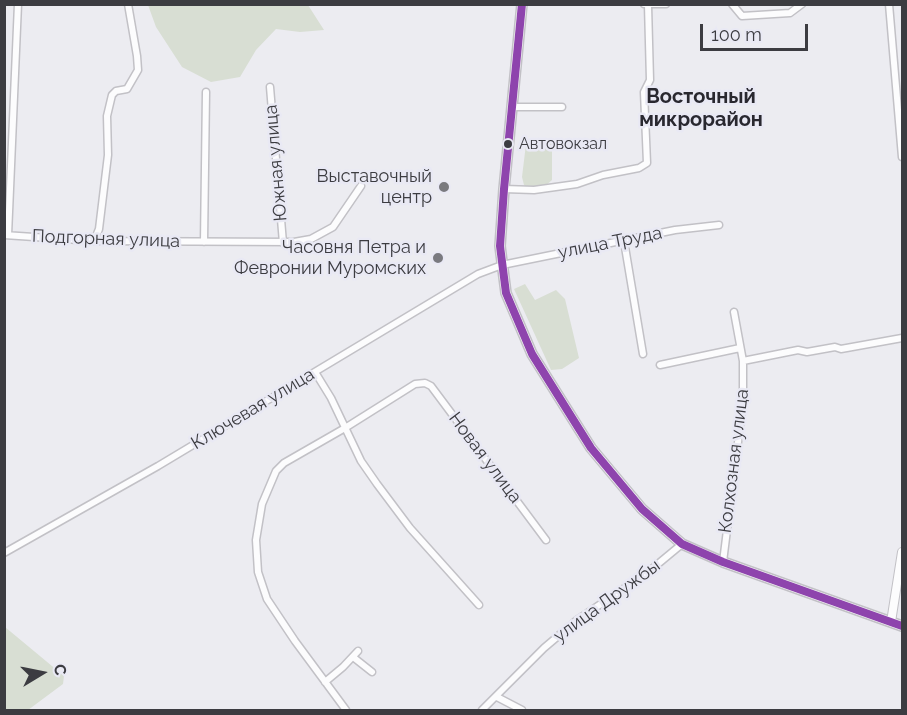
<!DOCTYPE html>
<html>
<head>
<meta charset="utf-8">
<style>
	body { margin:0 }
	#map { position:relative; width:907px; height:715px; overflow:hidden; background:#ececf1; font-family:Raleway,sans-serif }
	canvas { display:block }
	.frame { position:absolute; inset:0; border:6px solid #3c3c41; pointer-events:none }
	.north { position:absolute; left:12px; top:643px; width:60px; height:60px; -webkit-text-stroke:4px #e9e9f4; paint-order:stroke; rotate:80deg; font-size:16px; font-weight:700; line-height:24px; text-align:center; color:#3c3c41 }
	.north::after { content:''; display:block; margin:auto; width:21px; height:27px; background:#3c3c41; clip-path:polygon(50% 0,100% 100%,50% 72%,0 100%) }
	.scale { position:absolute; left:700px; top:24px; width:108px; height:27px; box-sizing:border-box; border:3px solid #3c3c41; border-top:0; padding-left:8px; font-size:18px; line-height:21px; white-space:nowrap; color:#3c3c41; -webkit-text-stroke:4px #e9e9f4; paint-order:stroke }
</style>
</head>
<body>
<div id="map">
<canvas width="907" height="715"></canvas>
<div class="frame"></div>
<div class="north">С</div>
<div class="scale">100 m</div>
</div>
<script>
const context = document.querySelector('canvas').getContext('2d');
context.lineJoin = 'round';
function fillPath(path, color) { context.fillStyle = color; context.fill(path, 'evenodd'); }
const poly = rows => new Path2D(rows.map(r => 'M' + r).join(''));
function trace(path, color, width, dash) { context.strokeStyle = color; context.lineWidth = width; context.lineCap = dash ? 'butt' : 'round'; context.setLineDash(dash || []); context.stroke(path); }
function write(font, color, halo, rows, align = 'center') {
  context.font = font + ' Raleway,sans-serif'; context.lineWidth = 5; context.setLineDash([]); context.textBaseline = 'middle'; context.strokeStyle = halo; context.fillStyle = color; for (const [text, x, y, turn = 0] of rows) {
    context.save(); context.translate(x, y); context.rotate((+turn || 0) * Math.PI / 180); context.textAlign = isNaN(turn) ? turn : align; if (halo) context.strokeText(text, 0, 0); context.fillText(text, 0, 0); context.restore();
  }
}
fillPath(poly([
	[148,5,308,5,324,30,300,32,276,29,256,50,240,77,211,82,182,67,156,27],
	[537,143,538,145,542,145,542,143,552,143,552,180,544,187,527,187,524,185,522,177,526,144],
	[525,284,535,300,556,290,565,299,579,358,562,369,551,370,514,289],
	[5,627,64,676,63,684,28,710,5,710]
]), '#d8ded3');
const minor = poly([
	[644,4,666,4],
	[732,4,742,16,790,13,802,4],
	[889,4,902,157],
	[270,87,283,243],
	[513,107,562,107],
	[504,189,534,190,577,184,603,175,639,168,647,163,644,92,650,80,648,5],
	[4,235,94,241,294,242,311,239,333,227,361,186],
	[8,235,18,4],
	[94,241,99,229,108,155,107,116,112,95,116,91,127,89,138,70,137,56,128,4],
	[624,241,643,354],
	[204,242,206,92],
	[743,361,798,350,807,352,835,347,841,349,902,338],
	[660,365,740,348],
	[315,372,331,398,361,461,377,484,410,528,479,605],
	[4,553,158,466,478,274,502,265,561,253,675,230,719,225],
	[723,562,743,402,743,361,734,312],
	[353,657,372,672],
	[325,682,343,667,358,651],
	[497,697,522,710],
	[346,710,295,641,267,599,258,572,256,540,262,504,276,471,284,463,345,428,415,384,425,383,431,386,546,540],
	[482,710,544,648,577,620,647,573,682,544]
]);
const tertiary = poly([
	[891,622,902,552]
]);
const primary = poly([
	[522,4,504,189,500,246,506,293,532,354,591,448,642,509,682,544,723,562,902,626]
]);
trace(minor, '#c2c1c6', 9);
trace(tertiary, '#c2c1c6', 10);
trace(primary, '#c2c1c6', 12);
trace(minor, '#fcfcfd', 6);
trace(tertiary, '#fcfcfd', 8);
trace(primary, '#fcfcfd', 9);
trace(poly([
	[522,4,504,189,500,246,506,293,532,354,591,448,642,509,682,544,723,562,902,626]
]), '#8e44ad', 8);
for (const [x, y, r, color] of [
	[508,144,5,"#3c3c41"],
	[444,187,6,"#7a7a7f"],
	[438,258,6,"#7a7a7f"]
]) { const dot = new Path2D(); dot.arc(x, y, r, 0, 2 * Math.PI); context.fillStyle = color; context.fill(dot); trace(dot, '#e9e9f4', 2); }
write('16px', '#3c3c41', '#e9e9f4', [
	["Автовокзал",519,144]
], 'left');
write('18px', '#3c3c41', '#e9e9f4', [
	["Южная улица",276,163,-95],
	["Подгорная улица",106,239,2],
	["улица Труда",610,243,-11],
	["Ключевая улица",253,409,-31],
	["Новая улица",485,458,53],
	["Колхозная улица",734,461,-83],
	["улица Дружбы",607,601,-36]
]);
write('18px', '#3c3c41', '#e9e9f4', [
	["Выставочный",432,177],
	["центр",432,198],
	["Часовня Петра и",426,248],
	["Февронии Муромских",426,269]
], 'right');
write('bold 20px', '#292830', '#e9e9f4', [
	["Восточный",701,97],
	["микрорайон",701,120]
]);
</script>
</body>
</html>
